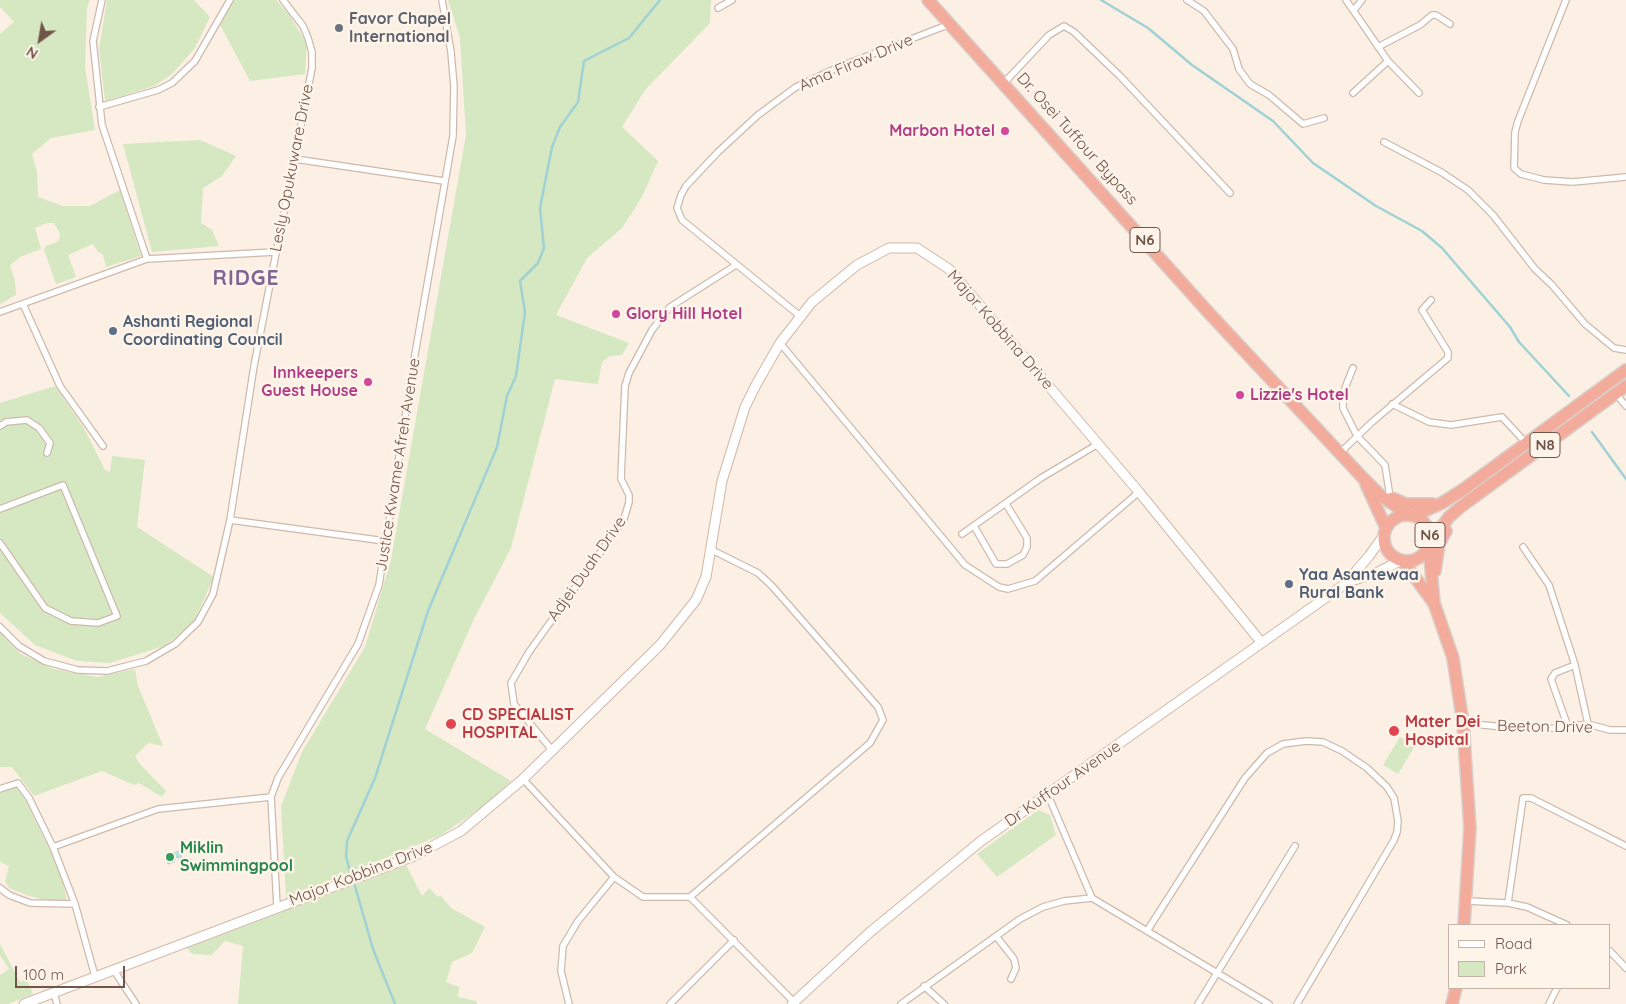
<!DOCTYPE html>
<html>
<head>
<meta charset="utf-8">
<style>
	body { margin:0 }
	#map { position:relative; width:1626px; height:1004px; overflow:hidden; background:#fbf0e3; font-family:Quicksand,sans-serif }
	canvas { display:block }
	.legend { position:absolute; left:1448px; top:924px; width:162px; height:65px; box-sizing:border-box; background:#fef4e9; border:1px solid #c6b4a9; margin:0; padding:6px 9px; list-style:none; font-size:15px; color:#72554a }
	.legend li { display:flex; align-items:center; gap:10px; height:25px }
	.legend b { width:25px; border:1px solid #c6b4a9 }
	.north { position:absolute; left:15px; top:15px; width:50px; height:50px; -webkit-text-stroke:4px #fef4e9; paint-order:stroke; rotate:212deg; font-size:14px; font-weight:700; line-height:20px; text-align:center; color:#72554a }
	.north::after { content:''; display:block; margin:auto; width:18px; height:22px; background:#72554a; clip-path:polygon(50% 0,100% 100%,50% 72%,0 100%) }
	.scale { position:absolute; left:15px; top:966px; width:110px; height:22px; box-sizing:border-box; border:2px solid #72554a; border-top:0; padding-left:6px; font-size:15px; line-height:18px; white-space:nowrap; color:#72554a; -webkit-text-stroke:4px #fef4e9; paint-order:stroke }
</style>
</head>
<body>
<div id="map">
<canvas width="1626" height="1004"></canvas>
<ul class="legend">
<li><b style="height:6px;background:#fff"></b>Road</li>
<li><b style="height:14px;background:#d5e8c2"></b>Park</li>
</ul>
<div class="north">N</div>
<div class="scale">100 m</div>
</div>
<script>
const context = document.querySelector('canvas').getContext('2d');
context.lineJoin = 'round';
function fillPath(path, color) { context.fillStyle = color; context.fill(path, 'evenodd'); }
const poly = rows => new Path2D(rows.map(r => 'M' + r).join(''));
function trace(path, color, width, dash) { context.strokeStyle = color; context.lineWidth = width; context.lineCap = dash ? 'butt' : 'round'; context.setLineDash(dash || []); context.stroke(path); }
function write(font, color, halo, rows, align = 'center') {
  context.font = font + ' Quicksand,sans-serif'; context.lineWidth = 5; context.setLineDash([]); context.textBaseline = 'middle'; context.strokeStyle = halo; context.fillStyle = color; for (const [text, x, y, turn = 0] of rows) {
    context.save(); context.translate(x, y); context.rotate((+turn || 0) * Math.PI / 180); context.textAlign = isNaN(turn) ? turn : align; if (halo) context.strokeText(text, 0, 0); context.fillText(text, 0, 0); context.restore();
  }
}
fillPath(poly([
	[0,0,90,0,87,8,85,67,95,130,51,138,32,154,37,172,38,197,63,206,90,206,120,190,141,256,106,267,103,255,98,252,93,244,68,255,76,277,56,284,44,250,46,246,59,241,60,234,54,223,47,223,35,228,41,249,20,257,10,265,15,281,16,295,0,304,0,34,14,22,0,7],
	[107,0,194,0,210,17,195,48,172,74,154,86,105,101,99,49],
	[233,0,276,0,290,16,307,44,305,74,250,81,219,23],
	[448,0,711,0,710,23,645,90,622,127,658,161,642,197,622,228,587,258,556,315,629,343,622,355,610,356,602,362,598,384,555,379,511,548,474,619,425,729,511,781,484,806,441,835,286,899,281,806,302,752,365,647,391,560,466,135,460,38],
	[200,140,236,156,222,176,203,188,201,223,212,230,219,246,152,252,123,144],
	[55,386,84,428,105,470,110,472,112,456,145,460,137,527,214,577,193,624,164,646,110,663,77,661,35,645,0,613,0,403],
	[0,632,21,654,54,669,97,677,135,669,138,686,163,746,148,743,135,756,139,763,166,791,162,797,139,783,134,785,102,771,34,796,12,767,0,767],
	[1400,737,1415,746,1398,774,1383,765],
	[18,785,61,873,67,901,49,901,26,895,9,888,5,881,9,866,0,862,0,792],
	[1038,810,1050,815,1056,835,997,877,977,854],
	[406,865,422,896,429,888,438,897,440,895,451,908,485,927,472,953,452,962,446,982,459,987,458,997,476,1001,477,1004,238,1004,243,946,225,941,212,955,192,954,187,948],
	[0,944,20,982,27,979,33,994,8,1004,0,1004,0,975,9,969,0,955]
]), '#d5e8c2');
const water = poly([
	[180,851,182,859,176,857,174,862,168,864,166,855,180,851]
]);
fillPath(water, '#b9e1e4');
trace(water, '#9fd1d5', 1);
trace(poly([
	[1101,0,1148,28,1192,65,1273,121,1313,163,1376,206,1422,231,1442,248,1510,327,1519,342,1569,396],
	[1592,432,1626,479],
	[350,872,346,856,347,841,375,778,428,611,497,447,507,396,516,376,525,312,520,281,538,263,544,248,540,208,552,147,560,127,578,102,584,61,629,38,660,0],
	[355,886,373,949,395,1004]
]), '#9fd1d5', 2.5);
const street = poly([
	[102,0,93,41,102,125,147,259],
	[1187,0,1204,11,1233,49,1239,69,1250,84,1269,95,1303,124,1324,118],
	[1346,0,1388,61,1419,93],
	[1566,0,1518,121,1515,132,1514,168,1521,174,1544,180,1573,182,1626,177],
	[718,8,732,0],
	[1354,10,1362,0],
	[1378,47,1420,25,1432,15,1436,15,1450,24],
	[1004,83,1049,35,1064,26,1074,32,1120,76,1230,193],
	[1353,93,1388,61],
	[99,107,158,90,172,83,195,61,230,0],
	[1384,142,1441,172,1468,190,1493,215,1535,269,1552,285,1585,324,1614,348,1626,350],
	[295,159,444,181],
	[23,304,60,386,103,446],
	[0,312,147,259,275,252],
	[800,316,682,220,677,208,681,195,686,186,718,152,758,115,796,87,839,67,950,24],
	[780,343,965,565,999,587,1008,589,1035,581,1139,492],
	[1353,368,1343,393,1343,408,1357,436,1385,465,1390,497],
	[1615,393,1626,406],
	[1392,404,1429,422,1451,425,1502,417,1526,443],
	[0,426,6,422,27,420,39,428,50,443,47,453],
	[1340,453,1371,423,1448,358,1448,352,1422,310,1431,300],
	[0,509,63,485,117,616,98,623,71,621,45,608,0,543],
	[230,520,385,541],
	[974,526,996,564,1007,564,1023,555,1027,547,1027,538,1006,504],
	[962,534,1041,478,1098,444],
	[1523,547,1549,585,1575,665,1588,724],
	[0,627,19,646,44,661,78,670,107,671,146,661,175,644,198,622,213,594,230,520,254,366,312,68,312,52,308,38,303,26,283,0],
	[1463,723,1524,729,1555,728,1588,724,1610,730,1626,730],
	[1568,727,1551,679,1555,673,1575,665],
	[552,750,514,704,511,683,529,652,624,519,629,502,629,495,621,479,625,386,629,373,652,330,670,307,736,265],
	[523,779,614,877,643,897,690,897,794,1002],
	[0,789,18,783,29,798,53,847,75,904,95,976],
	[1048,795,1092,898],
	[53,847,158,809,271,797],
	[0,888,9,895,30,903,75,904],
	[690,897,870,743,883,720,878,707,772,586,758,573,710,549],
	[1466,901,1508,903,1527,907,1567,925],
	[1508,903,1523,798,1531,798,1626,846],
	[277,906,271,797,278,778,358,644,379,585,414,360,453,136,454,87,451,52,442,0],
	[1147,931,1245,778,1267,753,1283,744,1306,741,1323,742,1342,751,1367,768,1387,787,1394,798,1398,821,1397,832,1394,840,1297,1004],
	[996,936,1014,959,1016,968,1011,979],
	[1610,951,1626,968],
	[113,969,136,1004],
	[924,986,944,1004],
	[54,993,57,1004],
	[569,1004,561,971,563,946,578,921,614,877],
	[670,1004,734,940],
	[901,1004,1020,919,1043,907,1064,901,1092,898,1269,1004],
	[1198,1004,1295,846],
	[1549,1004,1557,988]
]);
const secondary = poly([
	[1345,583,1376,573,1400,561],
	[24,1004,414,856,461,831,523,779,660,645,696,600,706,577,722,481,745,407,757,383,780,343,812,302,857,265,889,248,917,248,949,269,1139,492,1261,642],
	[792,1004,869,933,981,841,1345,584,1369,556,1384,535]
]);
const highway = poly([
	[928,0,1209,313,1363,478,1381,496,1409,515],
	[1366,484,1386,528],
	[1392,498,1406,504,1433,504],
	'1384 538a23 23 0 1 1 46 0a23 23 0 1 1-46 0Z',
	[1413,516,1442,503,1464,489,1626,370],
	[1430,543,1449,517,1463,505,1626,386],
	[1429,546,1434,603,1453,658,1463,723,1470,828,1464,925],
	[1403,561,1433,602],
	[1435,571,1439,544,1446,531],
	[1452,1004,1456,988]
]);
trace(street, '#ceb9ad', 8);
trace(secondary, '#d1b8aa', 11);
trace(highway, '#d8cfcc', 14);
trace(street, '#fff', 5.5);
trace(secondary, '#fff', 9);
trace(highway, '#f3ac9c', 11);
for (const [x, y, r, color] of [
	[339,28,5,"#6b7280"],
	[1005,131,5,"#d1479c"],
	[616,314,5,"#d1479c"],
	[113,331,5,"#5c6f8a"],
	[368,382,5,"#d1479c"],
	[1240,395,5,"#d1479c"],
	[1289,584,5,"#5c6f8a"],
	[451,724,6,"#e0444e"],
	[1394,731,6,"#e0444e"],
	[170,857,5,"#2e9e5b"]
]) { const dot = new Path2D(); dot.arc(x, y, r, 0, 2 * Math.PI); context.fillStyle = color; context.fill(dot); trace(dot, '#fef4e9', 2); }
for (const [x, y, w] of [
	[1145,240,30],
	[1545,445,30],
	[1430,535,30]
]) { const box = new Path2D(); box.roundRect(x - w / 2, y - 12.5, w, 25, 4); context.fillStyle = '#fef4e9'; context.fill(box); trace(box, '#72554a', 1); }
write('bold 15px', '#72554a', null, [
	["N6",1145,240],
	["N8",1545,445],
	["N6",1430,535]
]);
write('bold 16px', '#5b616d', '#fef4e9', [
	["Favor Chapel",349,19],
	["International",349,37]
], 'left');
write('16px', '#72554a', '#fef4e9', [
	["Ama Firaw Drive",856,63,-23],
	["Dr. Osei Tuffour Bypass",1077,139,48],
	["Lesly Opukuware Drive",292,168,-79],
	["Major Kobbina Drive",1000,330,49],
	["Justice Kwame Afreh Avenue",398,465,-81],
	["Adjei Duah Drive",587,569,-55],
	["Beeton Drive",1545,727,1],
	["Dr Kuffour Avenue",1063,784,-35],
	["Major Kobbina Drive",361,874,-21]
]);
write('bold 16px', '#b23c85', '#fef4e9', [
	["Marbon Hotel",995,131],
	["Glory Hill Hotel",626,314,"left"],
	["Innkeepers",358,373],
	["Guest House",358,391],
	["Lizzie's Hotel",1250,395,"left"]
], 'right');
write('bold 16px', '#4e5e75', '#fef4e9', [
	["Ashanti Regional",123,322],
	["Coordinating Council",123,340],
	["Yaa Asantewaa",1299,575],
	["Rural Bank",1299,593]
], 'left');
write('bold 16px', '#be3a42', '#fef4e9', [
	["CD SPECIALIST",462,715],
	["HOSPITAL",462,733],
	["Mater Dei",1405,722],
	["Hospital",1405,740]
], 'left');
write('bold 16px', '#27864d', '#fef4e9', [
	["Miklin",180,848],
	["Swimmingpool",180,866]
], 'left');
context.letterSpacing = '1px';
write('bold 21px', '#816695', '#fef4e9', [
	["RIDGE",246,279]
]);
context.letterSpacing = '0px';
</script>
</body>
</html>
